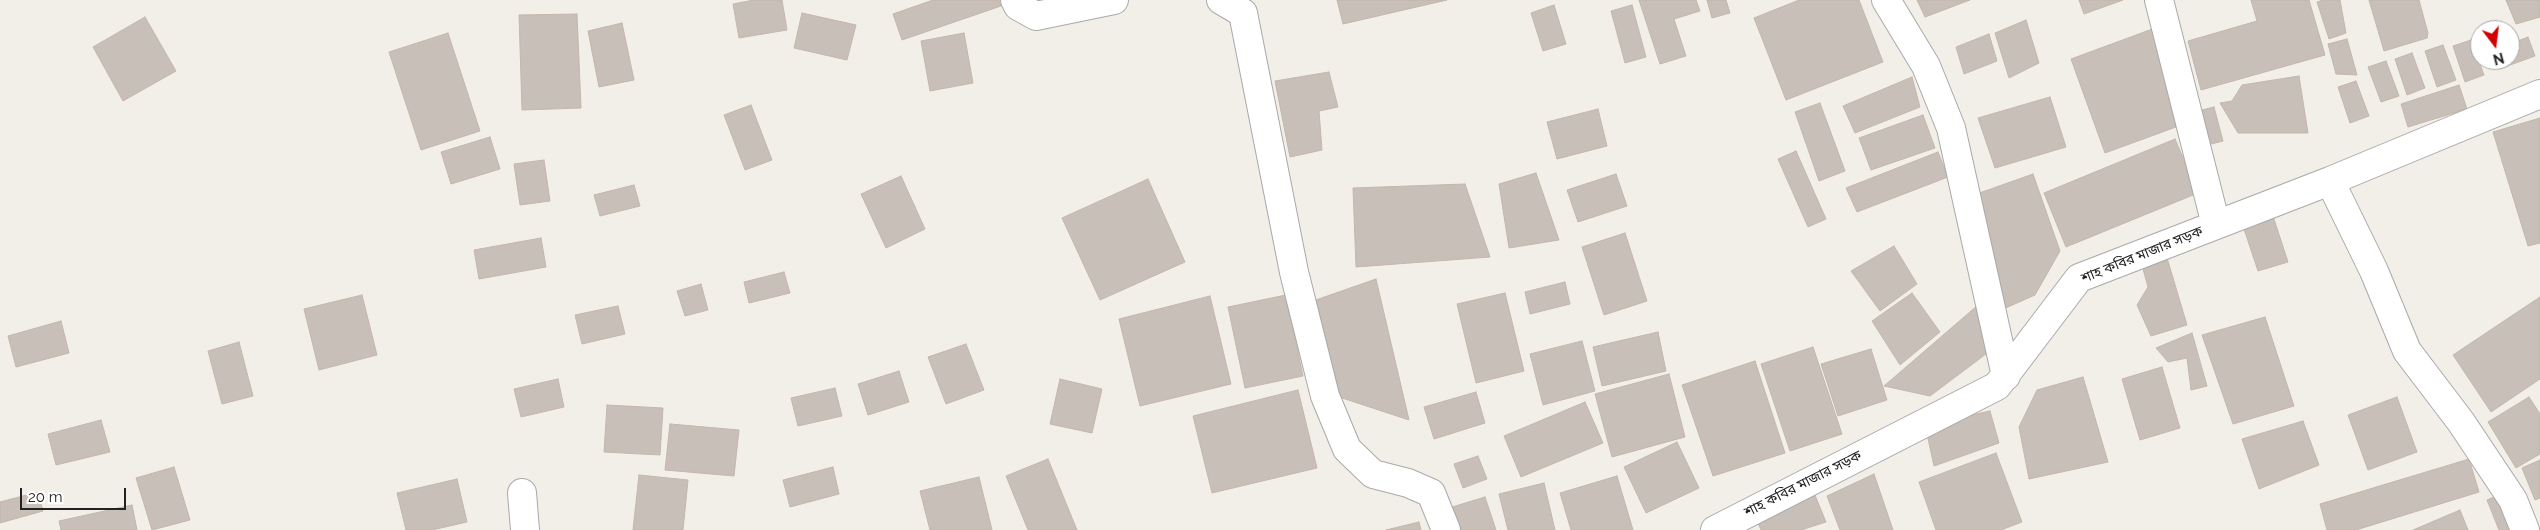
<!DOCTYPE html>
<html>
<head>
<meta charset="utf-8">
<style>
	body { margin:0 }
	#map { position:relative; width:2540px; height:530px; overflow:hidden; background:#f2efe9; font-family:Raleway,sans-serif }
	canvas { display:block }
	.north { position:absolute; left:2470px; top:20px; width:50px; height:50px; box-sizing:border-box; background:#fff; border:1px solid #a7a7a7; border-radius:50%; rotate:165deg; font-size:14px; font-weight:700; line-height:20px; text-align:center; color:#222 }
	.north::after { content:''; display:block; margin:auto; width:18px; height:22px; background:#d40000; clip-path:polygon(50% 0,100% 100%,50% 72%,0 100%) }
	.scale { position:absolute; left:20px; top:488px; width:106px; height:22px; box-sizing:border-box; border:2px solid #222; border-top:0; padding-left:6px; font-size:15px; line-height:18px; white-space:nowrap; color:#222; -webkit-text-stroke:4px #fff; paint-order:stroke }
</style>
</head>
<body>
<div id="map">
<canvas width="2540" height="530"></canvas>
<div class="north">N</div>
<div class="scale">20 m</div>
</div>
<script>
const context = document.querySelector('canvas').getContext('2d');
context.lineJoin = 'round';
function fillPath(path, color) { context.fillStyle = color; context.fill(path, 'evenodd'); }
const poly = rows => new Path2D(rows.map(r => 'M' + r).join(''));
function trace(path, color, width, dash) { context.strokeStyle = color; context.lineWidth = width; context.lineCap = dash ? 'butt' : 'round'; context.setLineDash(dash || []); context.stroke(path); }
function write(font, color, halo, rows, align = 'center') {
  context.font = font + ' Raleway,"Noto Sans Bengali",sans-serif'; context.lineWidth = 4.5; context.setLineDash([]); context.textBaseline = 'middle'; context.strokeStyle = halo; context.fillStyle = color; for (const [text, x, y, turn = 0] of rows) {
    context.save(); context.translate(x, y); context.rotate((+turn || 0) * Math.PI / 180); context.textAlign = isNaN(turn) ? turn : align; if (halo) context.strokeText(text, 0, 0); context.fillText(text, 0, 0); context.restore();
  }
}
const building = poly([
	[754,0,782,0,787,30,739,38,733,4,754,0],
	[933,0,999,0,1001,6,902,40,893,14,933,0],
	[1337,0,1447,0,1343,24,1337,0],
	[1639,0,1696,0,1700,11,1674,19,1686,56,1660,64,1639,0],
	[1707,0,1726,0,1730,13,1712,18,1707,0],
	[1799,0,1859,0,1883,62,1786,100,1754,18,1799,0],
	[1917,0,1970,0,1925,17,1917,0],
	[2079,0,2123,0,2084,14,2079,0],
	[2251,0,2309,0,2325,55,2201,90,2188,41,2257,21,2251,0],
	[2323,0,2340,0,2346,33,2329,39,2317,2,2323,0],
	[2369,0,2419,0,2428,33,2427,38,2384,51,2369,0],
	[2506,0,2540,0,2540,17,2516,24,2506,0],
	[1554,5,1566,44,1543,51,1531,13,1554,5],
	[1632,5,1646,57,1625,63,1611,11,1632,5],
	[802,13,856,25,847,60,794,48,802,13],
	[577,14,581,108,522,110,519,15,577,14],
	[145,17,176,71,123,101,93,47,145,17],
	[2026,20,2039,63,2009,78,1995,33,2026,20],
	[622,23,634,80,599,87,588,31,622,23],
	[2155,28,2176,127,2105,153,2071,59,2155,28],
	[448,33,480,131,421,150,389,52,448,33],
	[964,33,973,83,930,91,921,41,964,33],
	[1989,34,1997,61,1964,74,1956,47,1989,34],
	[2528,37,2535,56,2499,69,2497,60,2510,60,2510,44,2528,37],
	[2347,39,2357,75,2336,74,2328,44,2347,39],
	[2471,40,2484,75,2465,82,2453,46,2471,40],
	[2443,45,2456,80,2437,87,2425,51,2443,45],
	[2412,53,2425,88,2407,95,2395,59,2412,53],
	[2386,61,2399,96,2381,102,2368,67,2386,61],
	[1329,72,1338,107,1319,111,1322,150,1290,157,1275,81,1329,72],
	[2299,76,2308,133,2238,133,2220,103,2232,101,2242,85,2299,76],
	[1912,77,1920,107,1855,133,1843,106,1912,77],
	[2356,81,2369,116,2350,123,2338,87,2356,81],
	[2459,85,2467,109,2408,127,2401,104,2459,85],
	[2050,97,2066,147,1995,168,1978,118,2050,97],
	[1820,103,1845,171,1819,181,1795,112,1820,103],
	[751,105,772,160,745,170,724,115,751,105],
	[2214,107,2223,141,2203,146,2194,112,2214,107],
	[1598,109,1607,146,1557,159,1547,122,1598,109],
	[1923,115,1935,148,1871,170,1859,138,1923,115],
	[2540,118,2540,243,2528,246,2493,132,2540,118],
	[490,137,500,169,451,184,441,152,490,137],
	[2175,139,2198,193,2066,247,2044,193,2175,139],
	[1796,151,1826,219,1808,227,1778,159,1796,151],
	[1938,152,1948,177,1857,212,1846,188,1938,152],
	[544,160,550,201,520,205,514,164,544,160],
	[1536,173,1559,240,1509,248,1499,184,1536,173],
	[1616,174,1627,206,1578,222,1567,190,1616,174],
	[2033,174,2060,251,2035,295,1999,311,1971,196,2033,174],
	[901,176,925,229,886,248,861,194,901,176],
	[1148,179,1185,262,1100,300,1062,218,1148,179],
	[1465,184,1490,257,1356,267,1353,188,1465,184],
	[634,185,640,206,600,216,594,195,634,185],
	[2273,216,2288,262,2258,271,2243,226,2273,216],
	[1625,233,1647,301,1604,315,1582,247,1625,233],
	[541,238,546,267,479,279,474,250,541,238],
	[1894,246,1917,284,1880,311,1851,271,1894,246],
	[2165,251,2187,325,2151,336,2137,305,2148,287,2140,258,2165,251],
	[784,272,790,293,749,303,744,282,784,272],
	[1376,279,1409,420,1330,394,1310,302,1376,279],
	[1565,282,1570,304,1530,314,1525,292,1565,282],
	[701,284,708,310,685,316,677,291,701,284],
	[1505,293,1524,371,1476,383,1457,304,1505,293],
	[1912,293,1940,332,1900,365,1872,321,1912,293],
	[362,295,377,355,319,370,304,309,362,295],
	[1286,295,1303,376,1245,388,1228,307,1286,295],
	[1210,296,1231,384,1140,406,1119,319,1210,296],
	[2540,297,2540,379,2491,412,2453,355,2540,297],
	[1978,305,1998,345,1930,396,1884,386,1978,305],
	[618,306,625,334,582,344,575,315,618,306],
	[2265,317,2294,406,2233,424,2202,335,2265,317],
	[61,321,69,353,16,367,8,336,61,321],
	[1658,332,1666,371,1602,386,1593,347,1658,332],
	[2192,333,2207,386,2191,390,2187,358,2168,362,2156,348,2192,333],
	[1582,341,1595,391,1543,405,1530,354,1582,341],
	[239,342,253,396,222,404,208,351,239,342],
	[966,344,984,390,946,404,928,357,966,344],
	[1813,347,1842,434,1790,451,1761,364,1813,347],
	[1871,349,1887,400,1838,416,1821,364,1871,349],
	[1755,361,1785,453,1713,476,1682,385,1755,361],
	[2162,367,2180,428,2140,440,2122,379,2162,367],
	[899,371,909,402,868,415,858,384,899,371],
	[1669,374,1685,437,1612,457,1595,394,1669,374],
	[2083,377,2108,462,2029,479,2019,427,2037,390,2083,377],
	[558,379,564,407,521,417,514,389,558,379],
	[1060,379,1102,389,1092,433,1050,424,1060,379],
	[835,388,842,416,798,426,791,398,835,388],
	[1298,390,1317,468,1212,493,1193,416,1298,390],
	[1476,392,1485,423,1434,439,1424,407,1476,392],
	[2397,397,2417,452,2368,470,2348,415,2397,397],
	[2529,397,2540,414,2540,454,2516,468,2488,422,2529,397],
	[1585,402,1603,443,1521,477,1504,436,1585,402],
	[607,405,663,408,660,455,604,452,607,405],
	[1990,411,1999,443,1934,466,1925,425,1990,411],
	[101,420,110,452,56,465,48,434,101,420],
	[2303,421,2319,465,2259,489,2242,439,2303,421],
	[670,424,739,430,734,476,665,470,670,424],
	[1677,442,1699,488,1646,513,1624,467,1677,442],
	[1996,453,2022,522,2001,530,1936,530,1919,482,1996,453],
	[1478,456,1487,479,1463,488,1454,464,1478,456],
	[1048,459,1077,530,1028,530,1006,476,1048,459],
	[2469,459,2479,492,2356,530,2327,530,2320,504,2469,459],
	[2540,460,2540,498,2535,500,2522,468,2540,460],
	[174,467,190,520,152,530,136,478,174,467],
	[833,467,839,494,790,507,783,480,833,467],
	[1874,474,1893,530,1840,530,1827,496,1874,474],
	[639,475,688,480,683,530,633,530,639,475],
	[1617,476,1633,530,1571,530,1560,493,1617,476],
	[979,477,992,530,930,530,920,491,979,477],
	[457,479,467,522,432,530,406,530,397,493,457,479],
	[1544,483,1555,530,1508,530,1499,494,1544,483],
	[1812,488,1826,522,1801,530,1761,530,1754,514,1812,488],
	[38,492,43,511,0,523,0,502,38,492],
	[2501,494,2516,530,2499,530,2487,500,2501,494],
	[1485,497,1496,530,1456,530,1449,508,1485,497],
	[132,505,137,530,61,530,59,521,132,505],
	[2460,510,2468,530,2413,530,2460,510],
	[1419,522,1421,530,1386,530,1419,522]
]);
fillPath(building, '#c7bfb8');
trace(building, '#c4b6ab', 1);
const minor = poly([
	[1015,0,1018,6,1036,16,1114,0],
	[1221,0,1243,13,1294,272,1325,396,1347,449,1373,474,1408,483,1431,493,1446,530],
	[1886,0,1926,66,1951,128,2006,376],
	[2159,0,2216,225],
	[2330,181,2374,271,2407,351,2461,422,2513,500,2525,530],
	[522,493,525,530],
	[1715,530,1997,386,2079,278,2330,181,2540,94]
]);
trace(minor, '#a9a9a9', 30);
trace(minor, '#fff', 28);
write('14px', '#222', '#fff', [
	["শাহ কবির মাজার সড়ক",2142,255,-22],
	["শাহ কবির মাজার সড়ক",1803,484,-27]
]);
</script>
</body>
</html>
